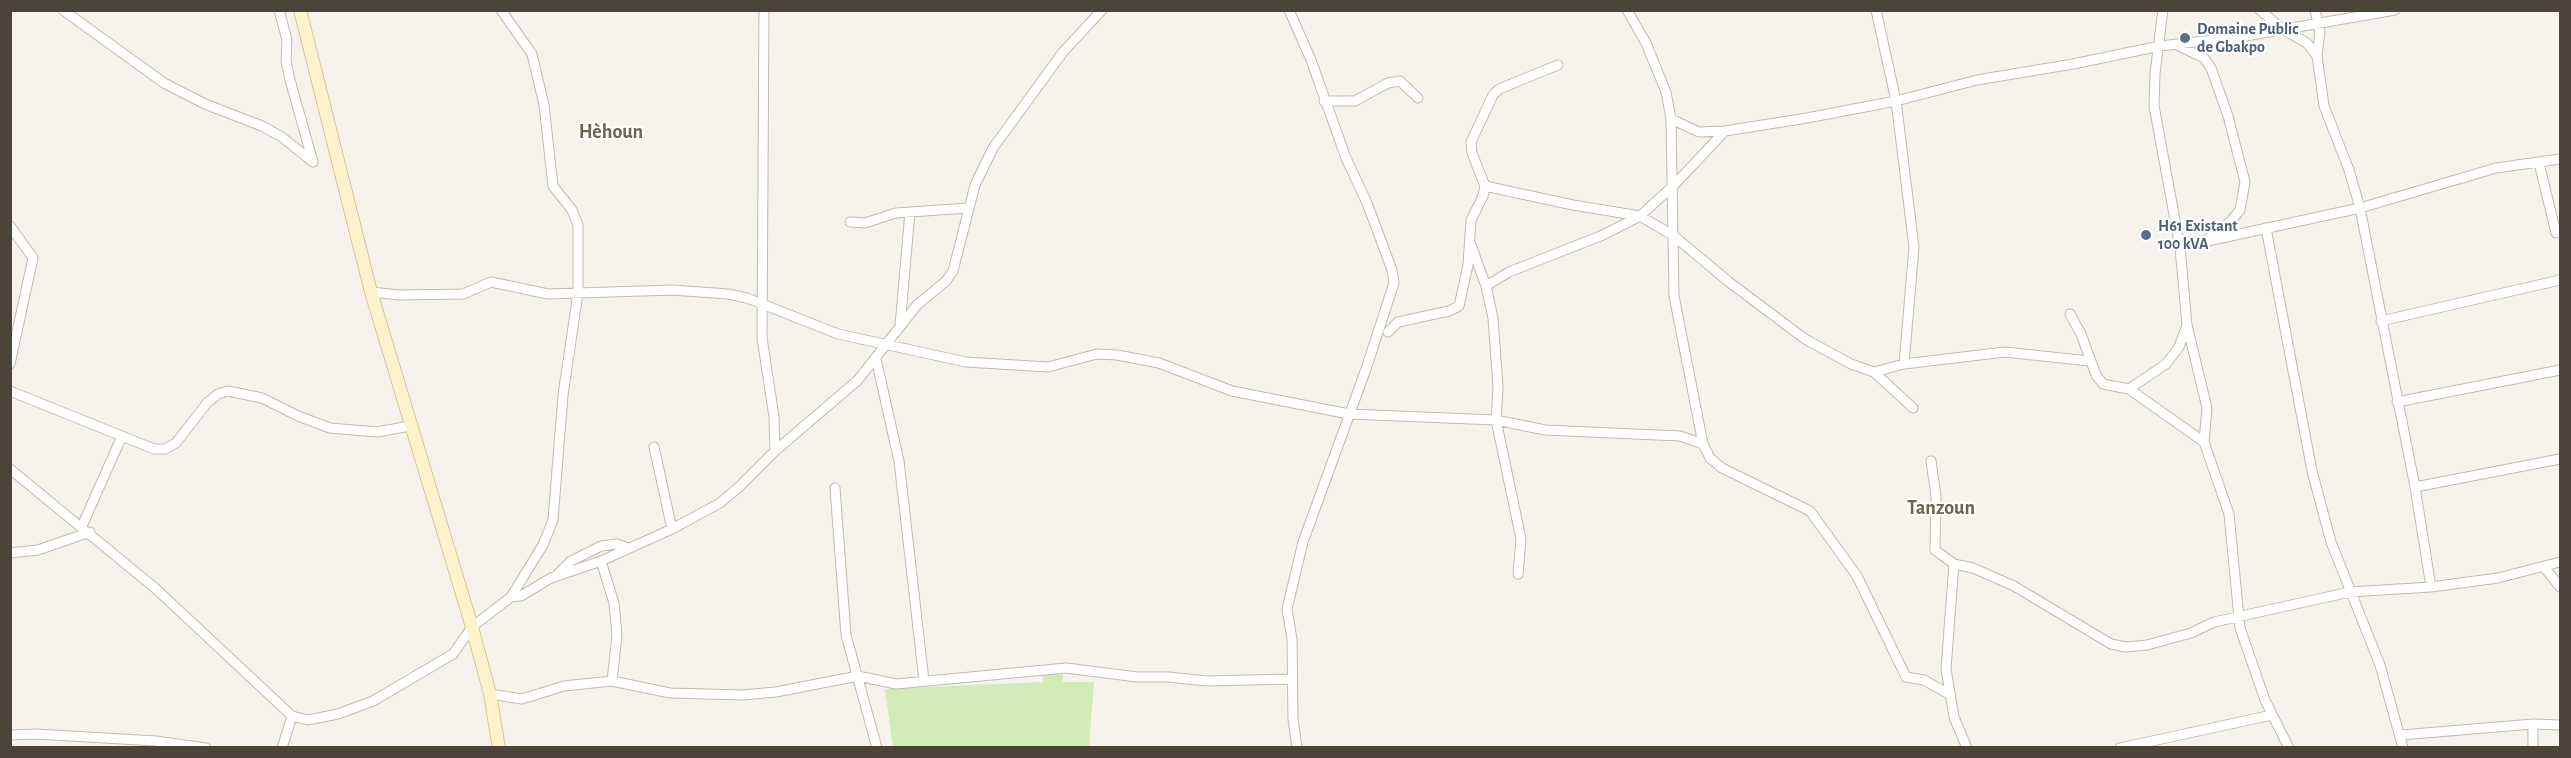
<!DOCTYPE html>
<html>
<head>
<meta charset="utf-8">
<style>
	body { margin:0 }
	#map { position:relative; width:2571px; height:758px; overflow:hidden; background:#f6f3ec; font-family:"Alegreya Sans",sans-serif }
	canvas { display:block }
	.frame { position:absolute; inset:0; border:12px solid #4b4439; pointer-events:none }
</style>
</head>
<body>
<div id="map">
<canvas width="2571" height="758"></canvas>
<div class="frame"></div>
</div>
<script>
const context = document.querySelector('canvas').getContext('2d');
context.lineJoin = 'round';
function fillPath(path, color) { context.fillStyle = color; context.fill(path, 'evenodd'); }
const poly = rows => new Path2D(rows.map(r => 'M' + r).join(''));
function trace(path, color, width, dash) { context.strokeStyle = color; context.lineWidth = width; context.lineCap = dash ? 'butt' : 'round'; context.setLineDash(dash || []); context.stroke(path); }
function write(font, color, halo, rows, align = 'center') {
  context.font = font + ' "Alegreya Sans",sans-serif'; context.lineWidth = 4.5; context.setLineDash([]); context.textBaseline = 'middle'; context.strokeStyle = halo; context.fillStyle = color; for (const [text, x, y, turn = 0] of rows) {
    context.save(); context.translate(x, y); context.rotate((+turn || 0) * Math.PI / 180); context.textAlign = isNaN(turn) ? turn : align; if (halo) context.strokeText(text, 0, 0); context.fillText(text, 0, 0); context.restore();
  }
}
fillPath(poly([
	[1063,671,1063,682,1094,682,1089,747,893,747,885,689,1043,682,1043,672]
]), '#d2eab5');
const minor = poly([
	[63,10,164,83,205,104,262,126,282,137,313,162],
	[279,10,287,40,286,61,290,80,313,162],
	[501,10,532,54,544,105,553,186,572,210,578,225,578,293,563,395,553,520,543,545,511,597],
	[764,10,762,338,774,417,775,451],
	[1289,10,1311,60,1346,158,1367,203,1392,270,1394,283,1366,369,1303,542,1287,609,1292,639,1293,719,1297,748],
	[1627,10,1646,43,1666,92,1671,119,1674,296,1703,444,1710,458,1722,468,1810,511,1857,576,1906,677,1924,680,1949,694],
	[1876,10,1896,101,1914,247,1904,364],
	[2163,10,2155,73,2154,106,2180,247,2187,325,2207,408,2204,442,2229,514,2240,628,2265,700,2289,748],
	[2260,10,2282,29,2307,43,2317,56,2324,106,2349,170,2360,208,2415,487,2431,587,2498,578,2560,562],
	[2315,10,2320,32,2317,56],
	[2175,44,2204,58,2211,68,2228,116,2245,182,2240,210,2231,221,2208,239],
	[1324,101,1355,101,1388,83,1400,81,1418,98],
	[1671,119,1699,132,1725,131],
	[2539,163,2556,233],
	[1485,186,1573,205,1640,216,1674,236,1729,282,1805,339,1851,364,1874,372,1904,364,2005,352,2089,361],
	[850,222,865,223,896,213,968,208],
	[10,226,33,258,10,364],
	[2266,228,2312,471,2331,542,2380,665,2403,748],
	[1471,245,1486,286,1493,318,1498,387,1496,420,1521,539,1518,574],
	[2180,247,2360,208,2496,168,2560,159],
	[1486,286,1509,272,1603,235,1640,216,1674,185,1725,131,1807,118,1896,101,1977,80,2073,64,2160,46,2240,37,2395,10],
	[371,292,399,295,463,294,491,282,548,294,672,290,728,294,747,298,838,334,966,362,1048,367,1097,354,1117,355,1159,363,1232,391,1349,414,1496,420,1545,430,1680,436,1703,444],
	[2070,314,2081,334,2096,375,2103,384,2129,389,2204,442],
	[2381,321,2560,280],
	[900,326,910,212],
	[1388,332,1398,322,1449,311,1459,306,1468,265,1471,220,1483,196,1485,186,1472,153,1471,142,1493,95,1499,89,1558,65],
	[876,359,899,461,924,681],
	[1874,372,1913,408],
	[2129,389,2166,364,2179,347,2187,325],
	[10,391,154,449,165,449,176,443,207,403,218,394,228,391,262,398,298,416,330,428,377,432,410,426],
	[2397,402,2560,370],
	[654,447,672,529],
	[1931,461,1936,496,1935,550,1954,564,1973,568,2014,586,2111,644,2126,647,2147,645,2191,633,2214,622,2350,592,2431,587],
	[10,469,155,588,292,716,282,748],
	[2415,487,2560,459],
	[835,488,846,635,877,748],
	[82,526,122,436],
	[10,553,38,550,90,532],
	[601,561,614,603,617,635,612,681],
	[1954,564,1946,669,1954,717,1967,748],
	[2544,567,2560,587],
	[557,575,571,561,601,546,617,544,628,548],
	[490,694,522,699,564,686,612,681,670,693,743,695,776,692,858,676,896,684,1066,668,1137,677,1169,677,1206,681,1292,679],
	[292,716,308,720,338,714,373,701,453,654,472,627,511,597,521,596,551,578,601,561,672,529,720,503,739,487,775,451,858,380,917,305,946,281,953,271,975,185,993,148,1063,52,1102,10],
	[2533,724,2560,725],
	[10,735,36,734,156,741,206,748],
	[2401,735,2533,724,2533,748],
	[2120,748,2272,715]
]);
const secondary = poly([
	[300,10,371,292,472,627,490,694,499,748]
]);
trace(minor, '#c2bbae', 11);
trace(secondary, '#d6c79b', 14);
trace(minor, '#fff', 9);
trace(secondary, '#fff3cd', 12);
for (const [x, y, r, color] of [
	[2185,38,6,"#5c6f8a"],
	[2146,235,6,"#5c6f8a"]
]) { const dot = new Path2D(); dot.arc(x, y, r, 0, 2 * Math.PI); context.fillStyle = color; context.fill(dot); trace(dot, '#fff', 2); }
write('bold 16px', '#4e5e75', '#fff', [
	["Domaine Public",2197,29],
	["de Gbakpo",2197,47],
	["H61 Existant",2158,226],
	["100 kVA",2158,244]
], 'left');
write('bold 20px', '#6e6250', '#fff', [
	["Hèhoun",611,132],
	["Tanzoun",1941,508]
]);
</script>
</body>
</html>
